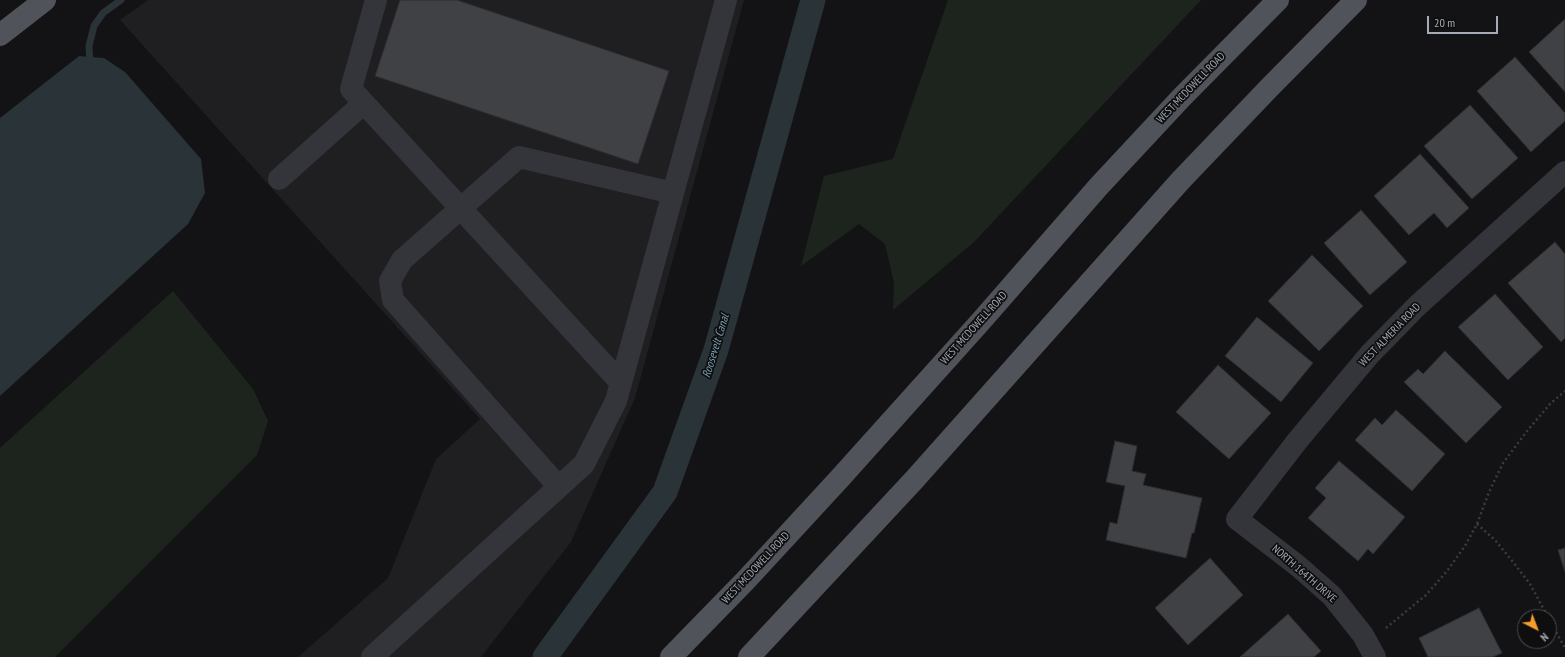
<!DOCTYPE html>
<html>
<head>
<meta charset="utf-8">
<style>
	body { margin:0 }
	#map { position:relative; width:1565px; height:657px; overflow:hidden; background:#131315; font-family:"PT Sans Narrow",sans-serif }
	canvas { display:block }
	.north { position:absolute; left:1517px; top:609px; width:40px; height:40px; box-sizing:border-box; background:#0e0e0f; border:1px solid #4a4d51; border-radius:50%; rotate:138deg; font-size:11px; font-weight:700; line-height:16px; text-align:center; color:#a4abb5 }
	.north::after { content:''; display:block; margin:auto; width:14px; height:18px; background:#f39d2d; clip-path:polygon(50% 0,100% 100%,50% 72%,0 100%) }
	.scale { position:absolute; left:1427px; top:16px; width:71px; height:18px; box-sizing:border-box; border:2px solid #a4abb5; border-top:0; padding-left:5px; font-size:12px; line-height:14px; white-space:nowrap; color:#a4abb5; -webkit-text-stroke:3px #0e0e0f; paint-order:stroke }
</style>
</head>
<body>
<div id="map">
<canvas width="1565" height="657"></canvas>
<div class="north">N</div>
<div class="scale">20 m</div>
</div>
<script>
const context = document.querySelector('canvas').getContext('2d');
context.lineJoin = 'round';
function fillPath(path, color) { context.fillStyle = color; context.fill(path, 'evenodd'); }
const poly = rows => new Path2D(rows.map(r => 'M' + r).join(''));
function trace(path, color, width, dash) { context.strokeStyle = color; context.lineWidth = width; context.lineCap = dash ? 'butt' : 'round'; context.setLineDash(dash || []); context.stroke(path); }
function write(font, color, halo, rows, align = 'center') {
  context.font = font + ' "PT Sans Narrow",sans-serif'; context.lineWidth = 3.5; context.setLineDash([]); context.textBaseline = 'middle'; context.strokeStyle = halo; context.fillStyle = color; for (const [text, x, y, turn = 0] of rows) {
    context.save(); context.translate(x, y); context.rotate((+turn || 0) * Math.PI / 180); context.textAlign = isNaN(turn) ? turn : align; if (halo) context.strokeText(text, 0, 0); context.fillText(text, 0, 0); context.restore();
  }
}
fillPath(poly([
	[148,0,744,0,635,398,571,542,481,657,298,657,388,578,436,459,480,419,120,20]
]), '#1f1f21');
fillPath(poly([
	[948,0,1201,0,974,242,893,310,894,283,885,244,859,224,801,266,824,176,893,159],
	[173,291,253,389,268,421,257,455,55,657,0,657,0,448]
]), '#1d241d');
fillPath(poly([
	[79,56,104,58,125,72,201,159,205,193,188,224,0,396,0,118]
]), '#293338');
trace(poly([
	[90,65,89,46,94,26,103,13,121,0]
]), '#293338', 7);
trace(poly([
	[545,657,665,492,716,350,813,0]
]), '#293338', 25);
const building = poly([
	[400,0,457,0,669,71,638,164,375,76,400,0],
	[1565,19,1565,92,1529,52,1565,19],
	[1515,57,1565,113,1565,121,1531,152,1477,91,1515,57],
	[1470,105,1518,158,1472,199,1424,146,1470,105],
	[1420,154,1469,208,1447,228,1434,213,1409,235,1374,196,1420,154],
	[1361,210,1407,262,1370,295,1324,243,1361,210],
	[1555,242,1565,254,1565,338,1561,342,1508,283,1555,242],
	[1312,255,1363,306,1319,351,1268,301,1312,255],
	[1495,294,1543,347,1508,380,1458,327,1495,294],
	[1257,317,1313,363,1281,402,1225,356,1257,317],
	[1445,351,1502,407,1466,443,1404,382,1418,369,1423,374,1445,351],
	[1218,365,1271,413,1229,459,1176,412,1218,365],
	[1396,410,1445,454,1412,491,1355,440,1375,418,1382,425,1396,410],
	[1115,441,1137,446,1132,471,1146,474,1143,485,1202,498,1194,533,1192,533,1186,558,1106,540,1110,522,1117,524,1125,486,1106,482,1115,441],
	[1339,461,1405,517,1373,554,1368,549,1358,561,1308,518,1326,498,1315,488,1339,461],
	[1565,548,1565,572,1558,550,1565,548],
	[1210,558,1243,595,1188,645,1155,608,1210,558],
	[1479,608,1502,653,1493,657,1428,657,1419,638,1479,608],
	[1288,614,1321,651,1314,657,1240,657,1288,614]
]);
fillPath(building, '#3f4145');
trace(building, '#2d2d31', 1);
trace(poly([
	[1477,524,1495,540,1513,562,1530,584,1548,617],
	[1549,619,1565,648],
	[1386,628,1426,595,1447,571,1465,546,1477,524,1489,492,1503,463,1527,431,1550,404,1565,391]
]), '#3a3c41', 2.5, [2, 3]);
trace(poly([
	[376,0,351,89,621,383],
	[279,179,364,103],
	[559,487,393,300,390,281,402,260,519,157,673,193],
	[372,657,584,464,616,401,726,0],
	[1375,657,1363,635,1332,596,1298,566,1237,519,1298,440,1370,354,1417,306,1565,172]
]), '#34353a', 22);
trace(poly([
	[0,35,45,0],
	[671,657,746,580,841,477,982,320,1099,186,1182,97,1278,0],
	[749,657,914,480,1181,180,1270,87,1356,0]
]), '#505359', 22);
write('11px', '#a4abb5', '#0e0e0f', [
	["WEST MCDOWELL ROAD",1191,88,-46],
	["WEST MCDOWELL ROAD",974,328,-48],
	["WEST ALMERIA ROAD",1390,335,-46],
	["WEST MCDOWELL ROAD",756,568,-47],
	["NORTH 164TH DRIVE",1304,574,41]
]);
write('italic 12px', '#7a9db1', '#0e0e0f', [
	["Roosevelt Canal",716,346,-73]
]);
</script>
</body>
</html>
